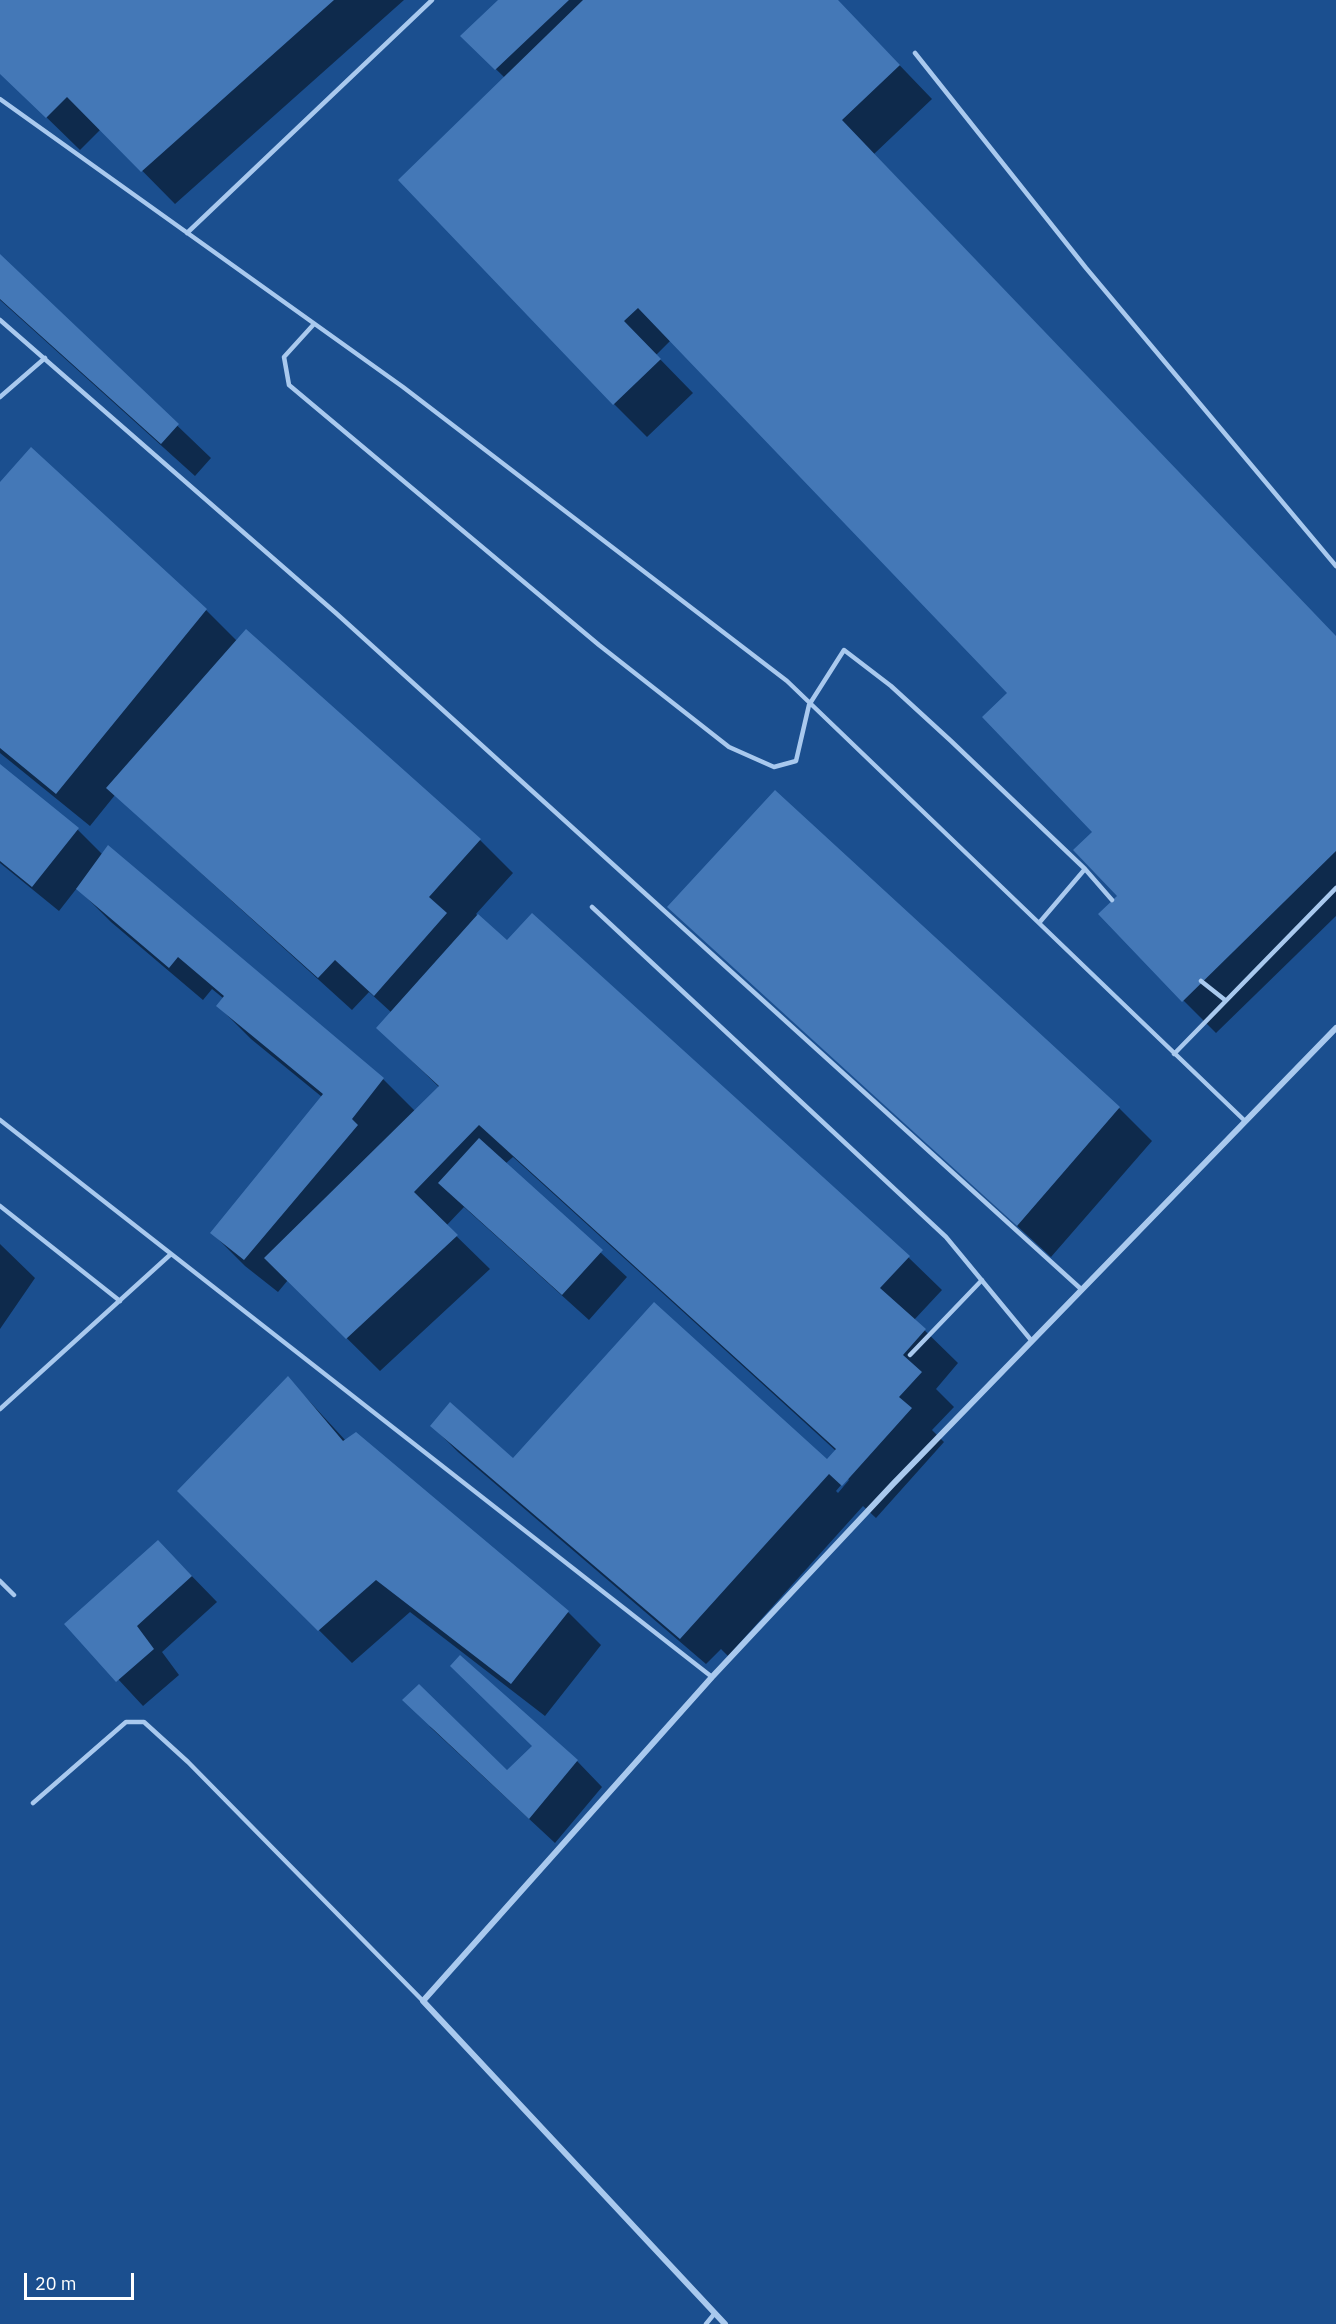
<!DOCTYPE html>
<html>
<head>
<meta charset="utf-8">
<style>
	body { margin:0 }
	#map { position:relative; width:1336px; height:2324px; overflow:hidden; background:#1b4f8f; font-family:"IBM Plex Sans",sans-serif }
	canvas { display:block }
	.scale { position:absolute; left:24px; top:2273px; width:110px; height:27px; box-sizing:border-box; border:3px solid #fff; border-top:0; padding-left:8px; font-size:18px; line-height:21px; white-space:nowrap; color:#fff; -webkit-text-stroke:4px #1b4f8f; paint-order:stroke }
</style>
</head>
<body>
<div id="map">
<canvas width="1336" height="2324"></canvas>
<div class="scale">20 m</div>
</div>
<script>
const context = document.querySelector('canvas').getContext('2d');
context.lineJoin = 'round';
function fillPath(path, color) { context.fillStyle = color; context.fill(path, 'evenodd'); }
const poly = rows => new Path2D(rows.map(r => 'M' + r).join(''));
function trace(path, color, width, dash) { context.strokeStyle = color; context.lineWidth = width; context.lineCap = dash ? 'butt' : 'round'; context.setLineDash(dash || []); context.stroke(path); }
fillPath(poly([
	[0,0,404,0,175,204,101,129,80,150,0,72],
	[500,0,837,0,932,99,874,154,1336,637,1336,916,1216,1033,1183,1000,1119,896,1095,832,1009,693,671,340,656,355,693,393,647,437,614,404,505,78,462,36],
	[0,256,211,458,195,476,0,300],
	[0,485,206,610,237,641,480,840,513,873,476,914,507,943,908,1257,942,1290,914,1320,958,1363,936,1389,954,1407,932,1430,944,1442,876,1518,863,1506,728,1656,721,1649,706,1664,458,1452,432,1426,523,1470,827,1461,836,1451,513,1157,505,1164,627,1277,589,1320,464,1207,446,1226,490,1269,380,1371,288,1280,278,1292,245,1266,212,1233,322,1097,251,1039,218,1006,223,998,212,989,203,1000,111,922,77,888,59,911,0,863,0,766,78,830,103,855,108,847,383,1079,415,1111,439,1087,378,1028,392,1013,369,992,352,1010,115,795,90,826,0,753],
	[847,1478,849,1480,838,1493,836,1491],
	[669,907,1119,1108,1152,1141,1051,1257],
	[0,1244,35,1278,0,1329],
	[288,1378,346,1441,356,1434,568,1612,601,1645,545,1716,410,1612,352,1663,179,1491],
	[183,1567,217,1602,162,1652,179,1675,143,1706,67,1624],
	[429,1726,507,1772,577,1761,602,1787,555,1843]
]), '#0007');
fillPath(poly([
	[0,0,334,0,141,172,67,97,46,118,0,74],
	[498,0,569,0,495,70,460,36],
	[583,0,838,0,900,65,842,120,1336,636,1336,851,1182,1002,1098,914,1117,896,1073,850,1092,832,982,717,1007,693,638,308,624,321,661,359,613,405,398,180],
	[0,254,179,424,161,444,0,299],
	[31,447,207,609,56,794,0,748,0,482],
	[246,629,481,839,429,897,447,913,374,996,335,960,318,978,106,788],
	[0,764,79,828,32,887,0,861],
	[775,790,1120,1107,1017,1226,667,907],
	[108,845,384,1078,352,1119,358,1125,244,1260,210,1233,323,1094,216,1006,224,996,178,957,169,968,76,889],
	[532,913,910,1256,880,1288,926,1329,903,1355,922,1372,899,1397,912,1408,842,1486,829,1474,680,1639,430,1426,450,1402,513,1458,654,1302,827,1459,836,1449,479,1125,414,1192,458,1235,346,1339,264,1258,439,1086,376,1028,478,914,507,940],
	[479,1138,603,1250,562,1295,438,1183],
	[288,1376,343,1441,356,1432,569,1611,511,1684,376,1580,318,1631,177,1491],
	[158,1540,192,1576,137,1626,154,1649,116,1682,64,1624],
	[460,1655,578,1760,529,1819,402,1700,419,1684,507,1770,532,1746,450,1666]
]), '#4478b7');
trace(poly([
	[915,53,1086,268,1336,566],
	[0,99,403,387,787,681,1245,1121],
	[187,233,432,0],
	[0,320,337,614,1081,1289],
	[314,324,284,357,289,385,599,645,729,747,774,767,796,761,809,705,844,650,891,686,951,741,1085,869,1112,900],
	[0,397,45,358],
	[592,907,946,1237,1031,1340],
	[1039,923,1085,869],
	[1201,981,1225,1000],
	[1174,1054,1336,888],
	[0,1120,712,1677],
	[0,1206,120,1301],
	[910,1355,982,1280],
	[0,1409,171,1254],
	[0,1581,14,1595],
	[33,1803,126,1722,144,1722,188,1762,423,2001],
	[706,2324,715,2313]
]), '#a9c9ee', 4.5);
trace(poly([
	[725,2324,423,2001,712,1677,894,1483,1336,1028]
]), '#a9c9ee', 6);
</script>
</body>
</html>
